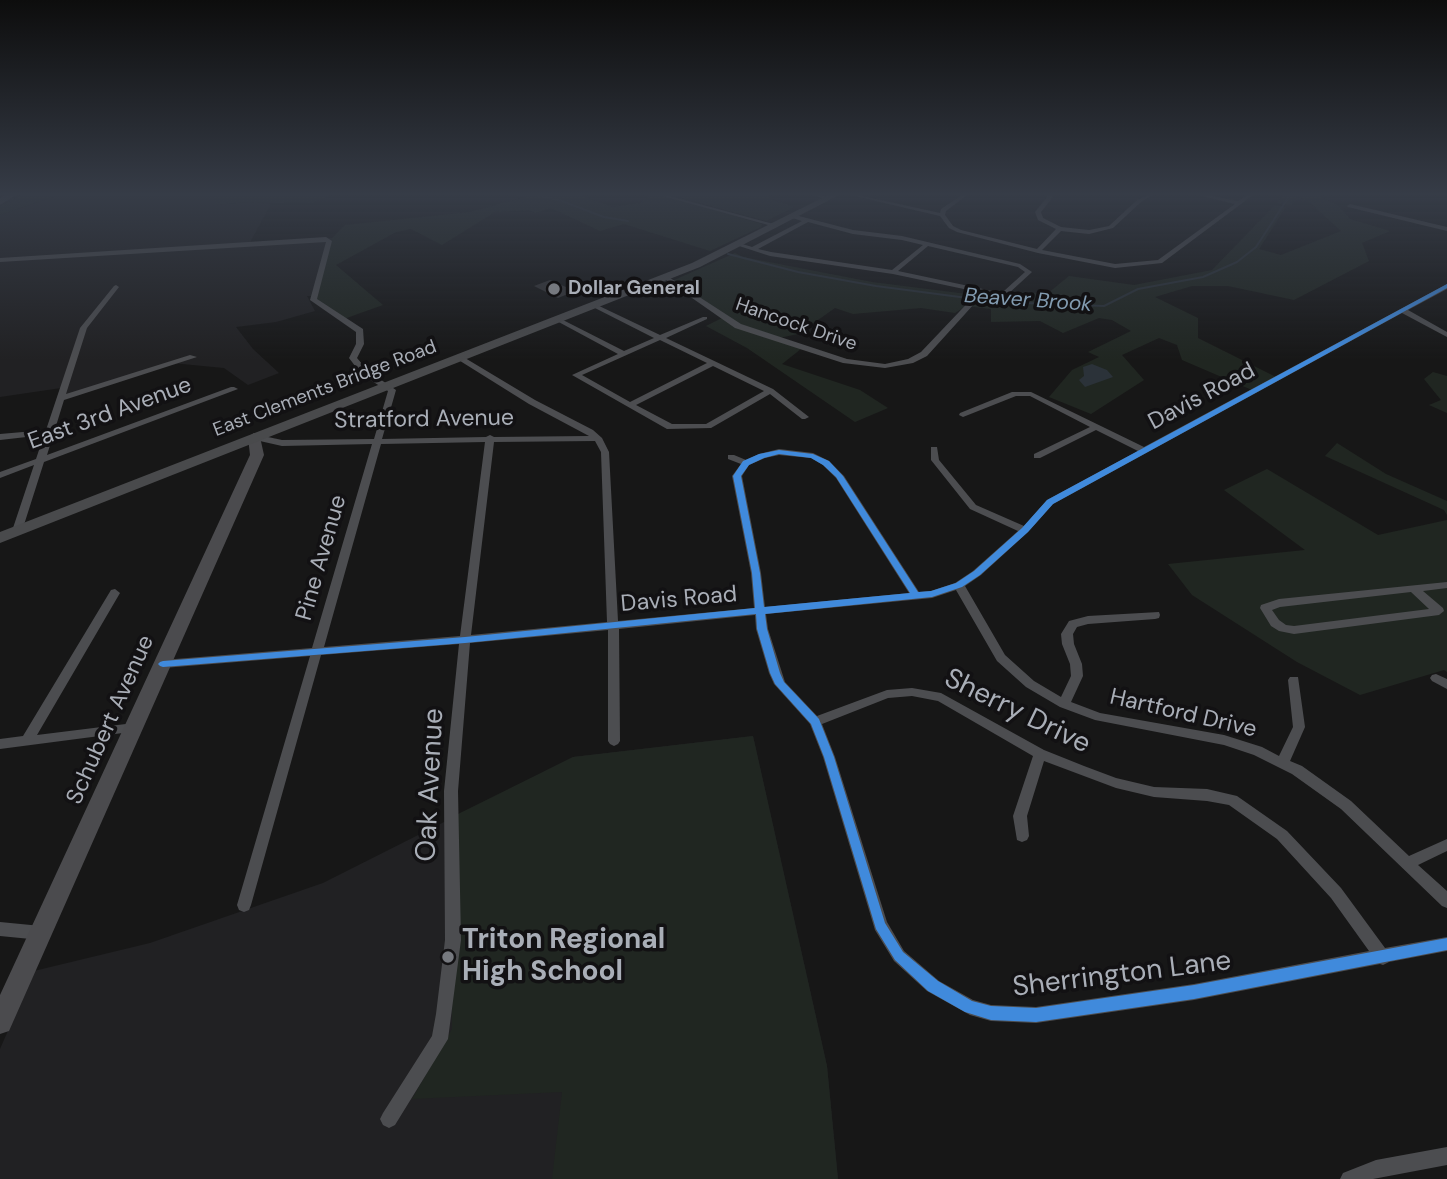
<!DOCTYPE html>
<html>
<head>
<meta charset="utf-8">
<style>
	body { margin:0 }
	canvas { display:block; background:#171717 }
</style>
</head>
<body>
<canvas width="1447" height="1179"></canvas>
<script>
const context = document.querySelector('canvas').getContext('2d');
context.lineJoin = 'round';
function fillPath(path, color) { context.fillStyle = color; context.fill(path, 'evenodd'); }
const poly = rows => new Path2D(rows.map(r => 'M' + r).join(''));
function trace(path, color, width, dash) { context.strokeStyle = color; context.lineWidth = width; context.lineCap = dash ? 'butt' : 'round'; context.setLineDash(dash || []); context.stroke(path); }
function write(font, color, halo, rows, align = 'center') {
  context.font = font + ' "DM Sans",sans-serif'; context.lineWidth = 7; context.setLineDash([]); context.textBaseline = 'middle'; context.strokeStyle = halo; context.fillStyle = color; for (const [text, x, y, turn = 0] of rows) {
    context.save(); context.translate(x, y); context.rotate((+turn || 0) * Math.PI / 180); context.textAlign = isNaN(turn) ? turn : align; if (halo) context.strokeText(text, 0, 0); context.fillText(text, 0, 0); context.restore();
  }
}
fillPath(poly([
	[59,195,215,195,215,205,249,202,271,204,249,244,332,238,311,296,307,296,315,311,276,322,236,327,253,349,279,373,248,385,224,368,172,363,59,400,61,388,0,397,0,215],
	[753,736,827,1066,838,1179,0,1179,0,1049,34,971,150,943,323,883,573,757]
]), '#212123');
fillPath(poly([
	[22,195,59,195,0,215,0,206],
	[215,195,328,195,324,199,311,203,249,202,215,205],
	[514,195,580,195,612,207,641,203,650,195,767,195,774,200,794,207,766,221,678,197,674,198,762,224,761,227,710,251,624,224,600,231,551,208,536,213,529,210,495,212,442,245,411,229,396,232,336,265,383,305,341,320,311,296,332,238,345,225,470,212,525,197],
	[1283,195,1321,195,1321,197,1338,205,1350,219,1390,231,1362,243,1369,261,1294,300,1228,286,1192,286,1155,297,1198,318,1198,338,1276,377,1252,390,1182,360,1177,345,1159,338,1122,355,1144,380,1091,414,1049,397,1072,370,1099,357,1088,352,1131,331,1112,320,1099,318,1063,333,1040,321,991,322,991,309,966,306,955,313,921,308,853,314,835,308,798,334,774,339,801,349,782,364,860,390,888,408,855,422,747,348,706,326,724,317,672,281,735,253,743,257,872,282,1007,299,1022,292,1047,294,1069,276,1134,285,1212,270,1275,205,1286,207,1259,249,1281,255,1341,231,1307,200,1297,197,1291,205,1277,203],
	[1433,372,1447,376,1447,413,1429,405,1441,400,1424,379],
	[1337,443,1386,474,1447,501,1447,515,1444,510,1325,456],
	[1267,469,1378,535,1447,520,1447,672,1444,670,1360,695,1297,662,1192,595,1168,564,1305,550,1224,490],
	[753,736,827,1066,838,1179,552,1179,562,1092,412,1099,452,1029,452,817,573,757]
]), '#202621');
fillPath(poly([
	[1092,364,1107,370,1113,377,1085,387,1079,380,1084,376,1083,367]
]), '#2b3239');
trace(poly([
	[535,195,559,200,604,217,628,221],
	[728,254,798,272,876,286,998,302,1104,306,1138,289,1203,277,1237,262,1256,247,1290,195]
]), '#2b3239', 2);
fillPath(poly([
	[550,280,575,291,558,298,534,286]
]), '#353537');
fillPath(poly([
	[659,195,666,195,777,225,772,226,659,195],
	[812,195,820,195,831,198,828,200,812,195],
	[850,195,858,195,940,213,941,209,962,195,967,195,946,211,945,215,953,226,961,230,1037,249,1056,229,1038,220,1035,212,1047,197,1047,195,1051,195,1053,197,1041,212,1043,218,1061,227,1089,230,1109,226,1137,200,1148,195,1153,195,1141,202,1113,228,1089,234,1061,231,1042,250,1115,264,1158,260,1235,204,1201,196,1201,195,1208,195,1238,201,1247,195,1253,195,1162,263,1115,268,1038,253,957,232,949,228,940,216,850,195],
	[1350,204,1447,227,1447,231,1348,207,1347,206,1350,204],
	[791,214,853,230,902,236,1020,264,1032,272,1008,294,997,296,984,293,927,356,913,363,885,368,843,363,735,328,662,277,667,276,741,324,847,359,885,364,908,359,921,352,978,292,893,274,770,256,733,244,736,242,752,247,802,221,789,217,788,216,791,214],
	[808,222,853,234,902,240,923,245,892,270,771,252,758,249,808,222],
	[928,246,1018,267,1025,272,1004,291,997,292,898,271,928,246],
	[326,237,332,241,317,299,363,329,364,344,357,358,368,371,396,390,382,439,486,437,490,435,494,437,589,436,529,404,457,359,456,357,460,355,535,400,593,430,602,438,609,452,618,621,754,608,751,573,732,476,741,464,728,459,728,455,734,455,746,460,759,454,779,449,813,453,829,461,844,476,919,592,931,591,955,583,973,571,1018,531,970,509,931,460,931,447,937,447,939,460,976,505,1024,526,1047,500,1138,451,1096,430,1040,458,1034,458,1034,454,1090,427,1030,396,1016,396,963,417,959,415,960,413,1012,392,1031,392,1144,447,1447,284,1447,289,1408,310,1447,332,1447,337,1402,313,1053,504,1028,532,981,575,965,586,1005,655,1034,681,1061,697,1071,676,1070,664,1062,644,1061,634,1069,621,1088,616,1159,612,1160,615,1159,618,1155,619,1088,624,1077,627,1073,634,1074,644,1082,664,1083,676,1071,702,1100,713,1224,735,1262,747,1279,756,1293,727,1288,680,1290,677,1298,677,1305,727,1290,761,1302,766,1351,801,1409,856,1447,839,1447,851,1418,865,1447,891,1447,908,1442,906,1341,809,1292,774,1254,755,1224,745,1095,720,1060,707,1026,687,997,661,956,590,932,598,766,614,768,629,785,682,817,716,887,690,912,688,941,693,1044,750,1084,766,1116,778,1154,787,1207,789,1237,796,1287,831,1341,888,1385,948,1447,937,1447,951,1389,962,1383,965,1380,964,1194,1000,1036,1023,991,1021,970,1015,927,991,894,961,875,930,823,757,810,724,774,684,769,673,756,629,755,615,619,629,620,741,618,744,614,746,610,744,608,741,608,630,470,643,458,791,461,940,448,1039,395,1125,389,1128,383,1125,380,1119,383,1113,432,1036,436,1014,445,940,444,791,459,644,321,655,251,905,249,910,244,912,239,910,237,905,310,656,163,668,159,667,157,664,159,661,163,660,312,648,372,444,282,446,251,439,250,437,254,434,282,440,374,439,388,391,362,375,349,358,356,344,356,332,310,300,326,242,0,262,0,258,326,237],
	[595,441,601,452,607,622,471,635,494,442,595,441],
	[485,442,460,636,324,647,381,444,485,442],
	[779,455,811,458,823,465,836,478,909,593,765,607,761,573,742,476,749,465,765,458,779,455],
	[912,696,938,701,1033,756,1013,816,1017,840,1022,842,1027,840,1029,836,1027,816,1044,761,1116,788,1154,797,1207,801,1229,805,1277,839,1331,898,1369,951,1194,984,1036,1007,991,1005,973,1000,939,981,904,951,887,922,835,757,822,724,888,698,912,696],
	[116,285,119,287,87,328,66,394,190,355,197,357,64,400,47,455,231,387,234,387,238,389,44,462,22,531,20,533,14,533,12,531,34,465,0,478,0,472,36,459,44,435,0,440,0,434,46,430,80,328,114,286,116,285],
	[591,304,595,304,660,335,703,317,707,317,707,319,666,338,773,389,809,417,805,419,802,419,770,394,711,428,667,429,572,375,618,354,555,320,555,318,559,318,624,351,654,338,591,306,591,304],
	[660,340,707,363,630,402,582,375,660,340],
	[713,366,764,391,706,424,672,424,636,405,713,366],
	[1447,582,1447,588,1423,591,1443,608,1444,611,1439,615,1294,634,1279,631,1271,626,1260,608,1261,605,1279,599,1447,582],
	[1411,592,1429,609,1294,626,1286,625,1279,620,1272,610,1280,607,1411,592],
	[115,589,120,593,37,735,134,723,138,725,140,728,138,731,0,749,0,739,23,736,111,590,115,589],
	[1436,674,1447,679,1447,689,1432,681,1430,678,1432,675,1436,674],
	[0,922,41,926,46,928,48,933,46,938,41,940,0,936,0,922],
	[1447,1147,1447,1165,1373,1179,1340,1179,1343,1173,1376,1160,1447,1147]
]), '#4c4d50');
fillPath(poly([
	[254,433,260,437,264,455,9,1031,0,1034,0,995,250,455,248,437,254,433]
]), '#4b4b4e');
fillPath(poly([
	[828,195,839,195,700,267,0,543,0,532,692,263,828,195]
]), '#494a4c');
fillPath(poly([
	[5,195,16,195,0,205,0,198,5,195]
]), '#494a4d');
fillPath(poly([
	[1447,284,1447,288,1053,504,1028,532,980,575,962,587,932,597,765,614,767,629,780,673,784,682,819,719,834,757,885,923,903,952,938,981,972,1001,991,1006,1036,1008,1194,985,1447,938,1447,950,1194,999,1036,1022,991,1020,965,1012,928,991,895,960,876,929,824,757,811,724,775,684,770,673,757,629,756,614,465,643,163,667,160,666,158,664,160,662,163,661,465,637,755,608,752,573,733,476,743,461,759,454,779,450,813,454,829,461,843,476,918,592,931,591,956,583,974,571,1022,528,1047,500,1447,284],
	[779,454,811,458,823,465,836,477,910,593,764,607,760,573,741,476,749,465,764,458,779,454]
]), '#408adc');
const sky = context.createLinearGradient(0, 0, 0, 360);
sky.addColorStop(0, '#0d0d0d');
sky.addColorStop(0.54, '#363c47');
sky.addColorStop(1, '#363c4700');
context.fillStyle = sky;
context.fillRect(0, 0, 1447, 360);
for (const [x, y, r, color] of [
	[554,289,7,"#76797f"],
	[448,957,7,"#76797f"]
]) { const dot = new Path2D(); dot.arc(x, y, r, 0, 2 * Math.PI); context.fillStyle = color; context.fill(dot); trace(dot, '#121113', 2.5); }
write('bold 19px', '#a9aeb7', '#121113', [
	["Dollar General",568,289]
], 'left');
write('19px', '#a9aeb7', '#121113', [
	["Hancock Drive",796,325,19],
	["East Clements Bridge Road",325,389,-21]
]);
write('italic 21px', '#829bb0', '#121113', [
	["Beaver Brook",1028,301,4]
]);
write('23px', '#a9aeb7', '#121113', [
	["Davis Road",1202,397,-28],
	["East 3rd Avenue",110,414,-20],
	["Stratford Avenue",424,420,-1],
	["Pine Avenue",322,558,-74],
	["Davis Road",679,600,-5],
	["Hartford Drive",1183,714,13],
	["Schubert Avenue",111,720,-66]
]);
write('28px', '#a9aeb7', '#121113', [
	["Sherry Drive",1017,712,26],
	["Oak Avenue",431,785,-87],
	["Sherrington Lane",1122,975,-7]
]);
write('bold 28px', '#a9aeb7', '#121113', [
	["Triton Regional",462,941],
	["High School",462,973]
], 'left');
</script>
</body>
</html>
